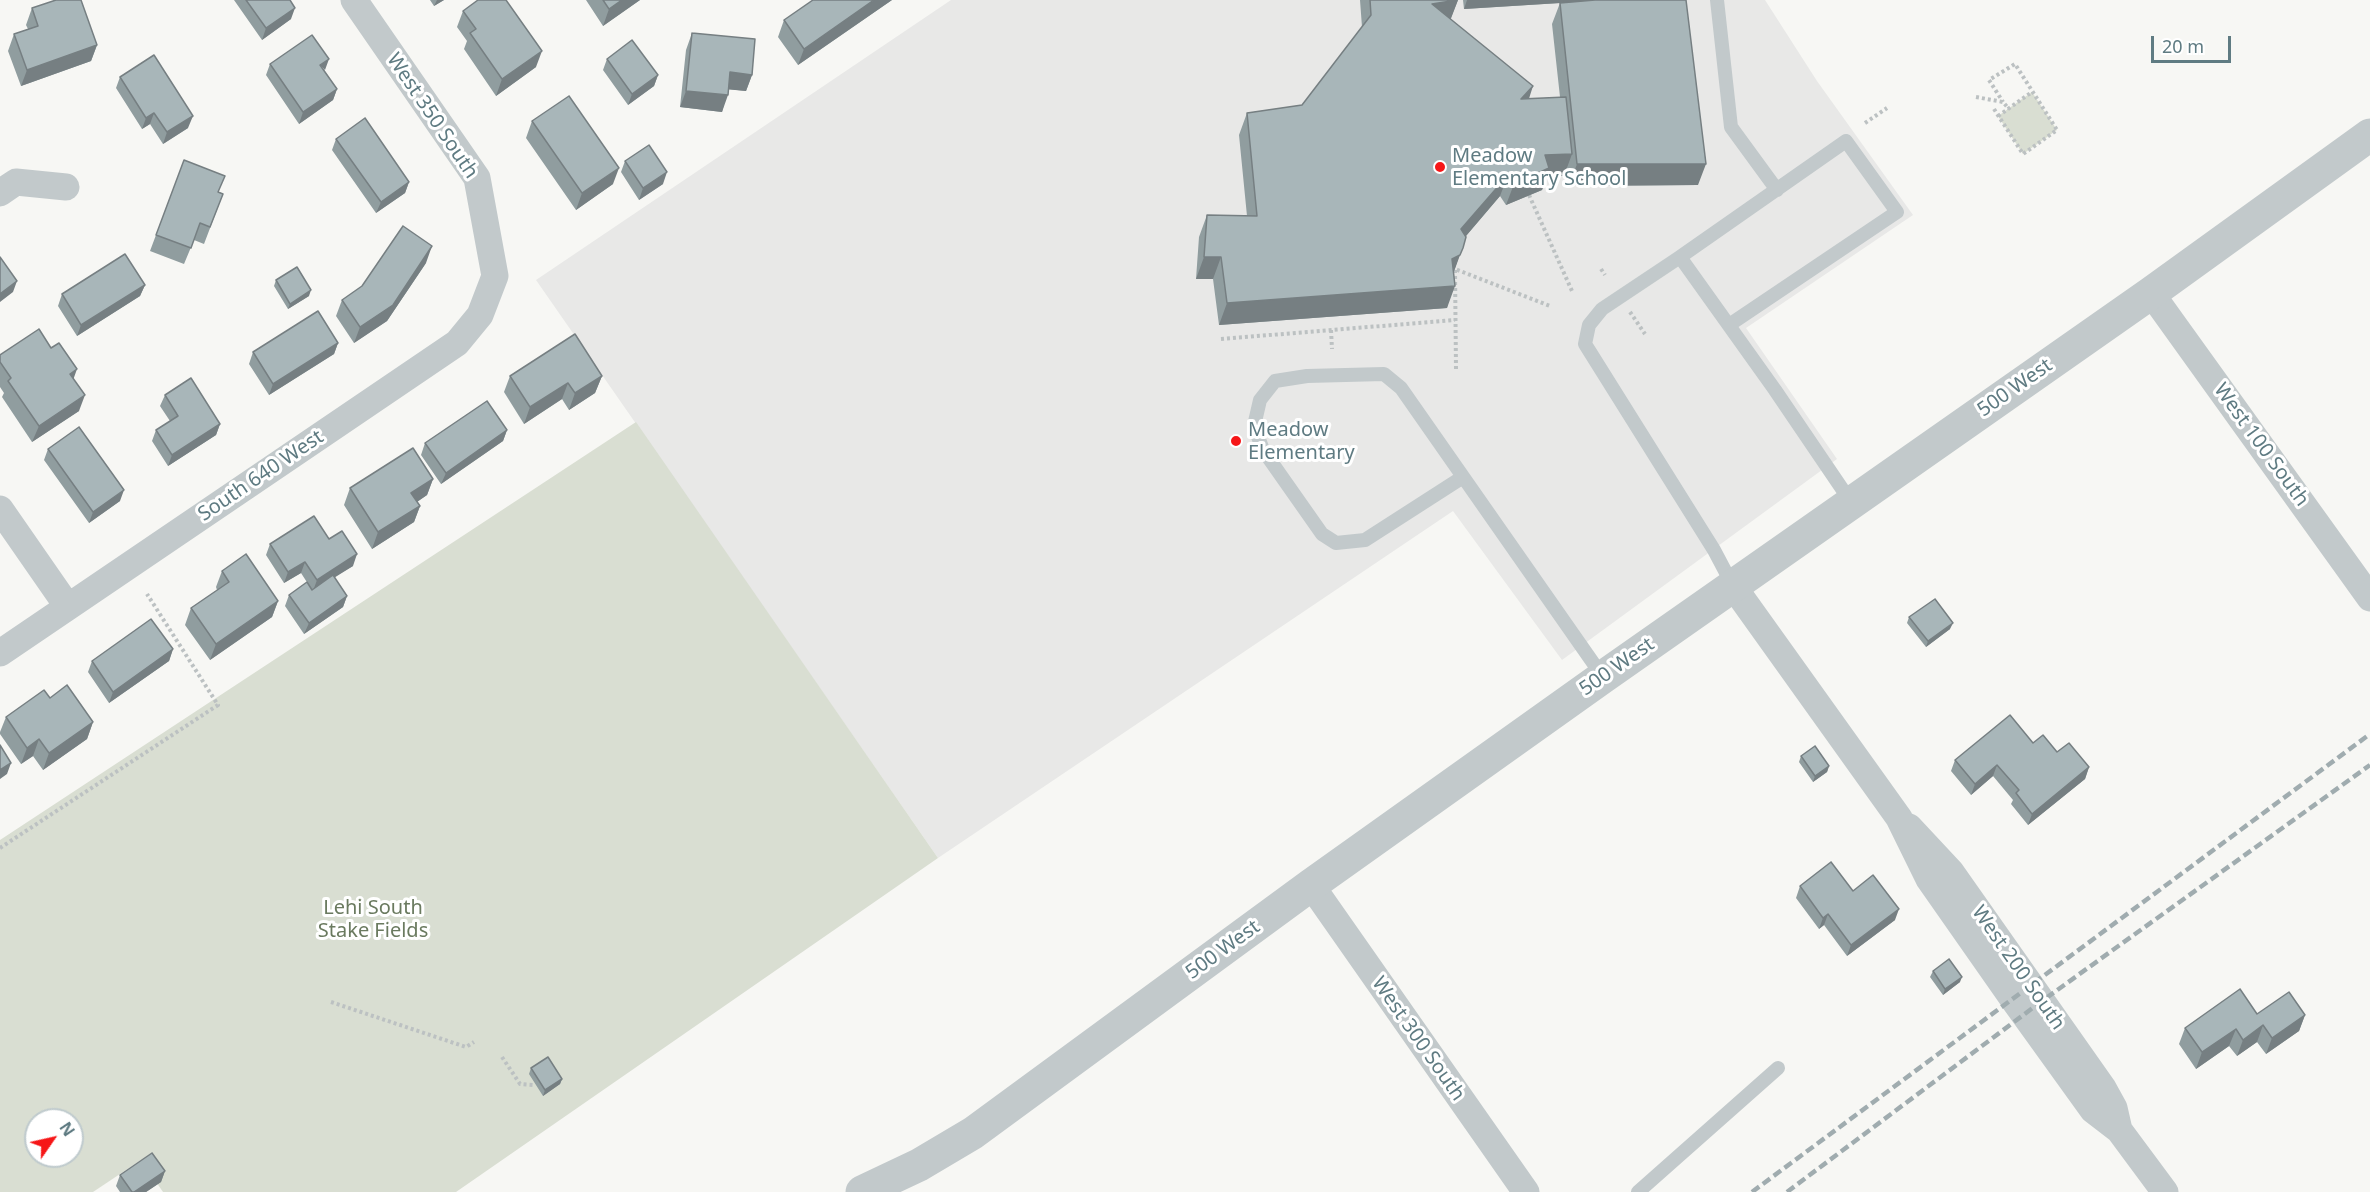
<!DOCTYPE html>
<html>
<head>
<meta charset="utf-8">
<style>
	body { margin:0 }
	#map { position:relative; width:2370px; height:1192px; overflow:hidden; background:#f7f7f4; font-family:"Noto Sans",sans-serif }
	canvas { display:block }
	.north { position:absolute; left:24px; top:1108px; width:60px; height:60px; box-sizing:border-box; background:#fff; border:2px solid #bfcacd; border-radius:50%; rotate:56deg; font-size:16px; font-weight:700; line-height:24px; text-align:center; color:#5f7b82 }
	.north::after { content:''; display:block; margin:auto; width:21px; height:27px; background:#f61617; clip-path:polygon(50% 0,100% 100%,50% 72%,0 100%) }
	.scale { position:absolute; left:2151px; top:36px; width:80px; height:27px; box-sizing:border-box; border:3px solid #5f7b82; border-top:0; padding-left:8px; font-size:18px; line-height:21px; white-space:nowrap; color:#5f7b82; -webkit-text-stroke:4px #fff; paint-order:stroke }
</style>
</head>
<body>
<div id="map">
<canvas width="2370" height="1192"></canvas>
<div class="north">N</div>
<div class="scale">20 m</div>
</div>
<script>
const context = document.querySelector('canvas').getContext('2d');
context.lineJoin = 'round';
function fillPath(path, color) { context.fillStyle = color; context.fill(path, 'evenodd'); }
const poly = rows => new Path2D(rows.map(r => 'M' + r).join(''));
function trace(path, color, width, dash) { context.strokeStyle = color; context.lineWidth = width; context.lineCap = dash ? 'butt' : 'round'; context.setLineDash(dash || []); context.stroke(path); }
function write(font, color, halo, rows, align = 'center') {
  context.font = font + ' "Noto Sans",sans-serif'; context.lineWidth = 6; context.setLineDash([]); context.textBaseline = 'middle'; context.strokeStyle = halo; context.fillStyle = color; for (const [text, x, y, turn = 0] of rows) {
    context.save(); context.translate(x, y); context.rotate((+turn || 0) * Math.PI / 180); context.textAlign = isNaN(turn) ? turn : align; if (halo) context.strokeText(text, 0, 0); context.fillText(text, 0, 0); context.restore();
  }
}
fillPath(poly([
	[951,0,1765,0,1817,81,1913,215,1746,328,1837,459,1562,660,1453,511,938,858,536,280]
]), '#e8e8e7');
fillPath(poly([
	[2032,92,2057,130,2023,154,1998,116],
	[636,422,938,858,456,1192,163,1192,141,1160,93,1192,0,1192,0,840],
	[36,1120,72,1120,72,1156,36,1156]
]), '#d9ded2');
trace(poly([
	[1976,97,2003,102,2009,109],
	[1994,109,2023,154,2057,130,2015,64,1989,80,2003,102],
	[1998,116,2032,92],
	[1865,123,1887,108],
	[1529,195,1572,291],
	[1601,269,1605,275],
	[1630,312,1645,334],
	[1331,330,1332,349],
	[1221,339,1455,320],
	[1456,369,1455,269,1550,306],
	[0,848,218,705,147,594],
	[331,1002,466,1047,474,1042],
	[502,1057,520,1084,533,1085]
]), '#bcc1c2', 4, [3, 3]);
trace(poly([
	[1717,0,1731,127,1777,190],
	[1680,257,1846,141,1897,212,1729,325],
	[1463,477,1365,540,1336,543,1322,534,1263,450,1254,426,1260,400,1275,381,1307,376,1384,374,1401,388,1603,677],
	[1733,586,1714,550,1585,344,1589,325,1602,309,1680,257,1775,390,1851,502],
	[1638,1192,1778,1068]
]), '#c2c9cb', 14);
trace(poly([
	[0,193,16,182,66,187],
	[2151,293,2370,598],
	[0,509,68,607],
	[1733,586,1899,818,1929,879,2013,999,2093,1110,2119,1130,2165,1192],
	[0,653,457,343,480,315,495,276,477,178,354,0],
	[1909,827,1951,872,2103,1088,2114,1108,2119,1130],
	[1311,885,1526,1192]
]), '#c2c9cb', 27);
trace(poly([
	[862,1192,919,1165,973,1133,1311,885,1603,677,2151,293,2370,135]
]), '#c2c9cb', 33);
trace(poly([
	[1752,1192,2370,734],
	[1787,1192,2042,1001,2370,765]
]), '#a0acaf', 4.5, [9, 4.5]);
fillPath(poly([
	[234,0,290,0,291,19,262,40],
	[430,0,444,0,434,6],
	[586,0,640,0,603,26],
	[892,0,798,65,778,37,784,20],
	[1360,0,1458,0,1450,20,1529,99,1560,97,1552,24,1560,3,1464,9,1463,0,1686,0,1698,185,1569,186,1567,167,1564,176,1547,176,1542,190,1506,205,1500,196,1466,236,1453,274,1447,308,1219,325,1213,279,1196,279,1199,237,1207,215,1247,216,1239,135,1247,113,1302,105,1362,27],
	[32,8,97,45,91,61,21,86,8,51,14,34,28,29,26,25],
	[463,11,536,67,496,96,464,49,467,41,457,27],
	[692,33,752,75,746,91,728,89,722,112,680,107,686,50],
	[607,59,658,75,654,86,628,105,603,70],
	[270,64,324,70,337,89,333,100,299,124,266,75],
	[120,77,188,128,163,144,150,124,142,129,116,88],
	[532,121,613,184,576,210,526,138],
	[336,139,409,182,405,193,376,213,332,150],
	[184,160,219,192,223,194,204,244,194,240,184,264,150,251],
	[625,161,663,184,639,200,621,172],
	[426,263,387,321,354,343,336,316,342,300],
	[276,280,309,296,288,309,274,286],
	[145,285,140,296,77,336,58,306,62,294],
	[338,343,334,354,269,395,249,364,253,352],
	[51,348,73,378,79,411,32,442,2,397,4,393,0,387,0,355],
	[510,376,602,376,595,393,569,410,562,399,524,424,504,392],
	[165,395,220,424,216,435,168,466,152,441,156,430,170,421,160,406],
	[507,430,503,441,441,484,421,455,425,443],
	[48,449,120,501,89,523,44,460],
	[433,479,427,495,417,502,420,506,414,522,372,549,344,505,350,488],
	[329,539,353,566,334,577,347,596,343,607,304,634,285,606,289,595,312,590,301,573,284,583,266,555,270,544],
	[222,571,278,601,272,617,210,660,185,625,191,608,217,590,216,587],
	[1909,617,1950,629,1926,647,1907,623],
	[173,649,169,661,109,703,88,672,92,661],
	[50,698,93,722,87,739,43,770,33,756,21,764,0,734,0,732,6,717],
	[2033,743,2057,752,2089,767,2085,779,2028,825,2011,804,2013,800,1993,776,1971,795,1951,771,1955,760],
	[1801,756,1829,766,1827,772,1813,782,1799,762],
	[1800,886,1853,891,1895,920,1847,956,1824,925,1819,929,1796,898],
	[1933,971,1960,982,1943,995,1930,977],
	[2257,1014,2305,1015,2299,1031,2266,1054,2257,1042,2237,1056,2229,1046,2196,1069,2179,1044,2185,1028],
	[531,1068,562,1079,560,1084,543,1096,529,1074],
	[165,1171,161,1182,146,1192,120,1192,116,1186,120,1175]
]), '#909d9f');
fillPath(poly([
	[437,0,444,0,434,6],
	[622,0,640,0,603,26,609,9],
	[874,0,892,0,798,65,804,49],
	[1458,0,1450,21,1432,4],
	[1467,0,1608,0,1464,9],
	[295,8,291,19,262,40,266,28],
	[97,45,91,61,21,86,27,70],
	[542,51,536,67,496,96,502,79],
	[329,59,325,70,320,65],
	[730,72,752,75,746,91,724,89],
	[658,75,654,86,628,105,632,94],
	[1533,86,1526,108,1521,99],
	[337,89,333,100,299,124,303,112],
	[686,91,728,95,722,112,680,107],
	[154,113,150,124,142,129,146,118],
	[193,116,188,128,163,144,167,132],
	[1572,154,1564,176,1547,176,1542,190,1506,205,1514,184,1545,155],
	[1577,164,1706,164,1698,185,1569,186],
	[619,168,613,184,576,210,582,193],
	[667,172,663,184,639,200,643,188],
	[1508,175,1500,196,1454,250,1461,229],
	[409,182,405,193,376,213,381,202],
	[432,246,426,263,387,321,354,343,360,327],
	[1460,255,1452,277,1452,259],
	[1204,257,1221,257,1213,279,1196,279],
	[17,281,13,292,0,302,0,294],
	[145,285,140,296,77,336,81,325],
	[1455,286,1447,308,1219,325,1227,303],
	[311,290,309,296,288,309,290,304],
	[338,343,334,354,269,395,273,384],
	[77,369,71,386,70,374],
	[602,376,595,393,569,410,575,393],
	[568,383,562,399,524,424,530,407],
	[85,395,79,411,32,442,39,426],
	[220,424,216,435,168,466,172,455],
	[507,430,503,441,441,484,446,473],
	[433,479,427,495,405,510,411,493],
	[124,490,120,501,89,523,93,512],
	[420,506,414,522,372,549,378,532],
	[357,554,353,566,313,591,317,580],
	[305,562,301,573,284,583,288,572],
	[347,596,343,607,304,634,309,623],
	[278,601,272,617,210,660,216,644],
	[1953,623,1950,629,1926,647,1928,641],
	[173,649,169,661,109,703,113,692],
	[93,722,87,739,43,770,49,753],
	[39,739,33,756,21,764,27,748],
	[11,763,7,774,0,779,0,770],
	[1997,765,1993,776,1971,795,1975,784],
	[1829,766,1827,772,1813,782,1815,776],
	[2089,767,2085,779,2028,825,2032,814],
	[1899,909,1895,920,1847,956,1851,945],
	[1828,914,1824,925,1819,929,1823,918],
	[1962,977,1960,982,1943,995,1945,989],
	[2305,1015,2299,1031,2266,1054,2272,1038],
	[2263,1025,2257,1042,2237,1056,2243,1040],
	[2236,1029,2229,1046,2196,1069,2202,1052],
	[562,1079,560,1084,543,1096,545,1090],
	[165,1171,161,1182,146,1192,134,1192]
]), '#767f82');
const building = poly([
	[56,0,81,0,97,45,27,70,14,34,38,26,32,8,56,0],
	[246,0,290,0,295,8,266,28,246,0],
	[478,0,506,0,542,51,502,79,470,33,476,29,463,11,478,0],
	[603,0,622,0,609,9,603,0],
	[813,0,874,0,804,49,784,20,813,0],
	[1370,0,1457,0,1432,4,1533,86,1521,99,1566,97,1572,154,1545,155,1549,168,1514,184,1508,175,1461,229,1466,237,1463,248,1460,255,1452,259,1455,286,1227,303,1221,257,1204,257,1207,215,1257,216,1247,113,1302,105,1371,15,1370,0],
	[1595,0,1686,0,1706,164,1577,164,1560,3,1595,0],
	[692,33,755,39,752,75,730,72,728,95,686,91,692,33],
	[312,35,329,59,320,65,337,89,303,112,270,64,312,35],
	[632,40,658,75,632,94,607,59,632,40],
	[154,55,193,116,167,132,154,113,146,118,120,77,154,55],
	[569,96,619,168,582,193,532,121,569,96],
	[365,118,409,182,381,202,336,139,365,118],
	[649,145,667,172,643,188,625,161,649,145],
	[184,160,225,176,218,192,223,194,210,227,200,223,191,248,156,235,184,160],
	[403,226,432,246,393,305,360,327,342,300,362,286,403,226],
	[125,254,145,285,81,325,62,294,125,254],
	[0,257,17,281,0,294,0,257],
	[297,267,311,290,290,304,276,280,297,267],
	[318,311,338,343,273,384,253,352,318,311],
	[39,329,51,348,59,343,77,369,70,374,85,395,39,426,8,381,11,378,0,362,0,355,39,329],
	[575,334,602,376,575,393,568,383,530,407,510,376,575,334],
	[191,378,220,424,172,455,156,430,178,416,165,395,191,378],
	[487,401,507,430,446,473,425,443,487,401],
	[79,427,124,490,93,512,48,449,79,427],
	[413,448,433,479,411,493,420,506,378,532,350,488,413,448],
	[314,516,329,539,342,531,357,554,317,580,305,562,288,572,270,544,314,516],
	[246,554,278,601,216,644,191,608,229,582,222,571,246,554],
	[333,575,347,596,309,623,289,595,307,582,312,590,333,575],
	[1935,599,1953,623,1928,641,1909,617,1935,599],
	[151,619,173,649,113,692,92,661,151,619],
	[67,685,93,722,49,753,39,739,27,748,6,717,44,690,50,698,67,685],
	[2010,715,2033,743,2043,735,2057,752,2069,743,2089,767,2032,814,2016,793,2019,790,1997,765,1975,784,1955,760,2010,715],
	[0,745,11,763,0,770,0,745],
	[1815,746,1829,766,1815,776,1801,756,1815,746],
	[1831,862,1853,891,1873,875,1899,909,1851,945,1828,914,1823,918,1800,886,1831,862],
	[1949,959,1962,977,1945,989,1933,971,1949,959],
	[2240,989,2257,1014,2289,992,2305,1015,2272,1038,2263,1025,2243,1040,2236,1029,2202,1052,2185,1028,2240,989],
	[548,1057,562,1079,545,1090,531,1068,548,1057],
	[152,1153,165,1171,134,1192,132,1192,120,1175,152,1153]
]);
fillPath(building, '#a8b6b9');
trace(building, '#767f82', 1.5);
for (const [x, y, r, color] of [
	[1440,167,6,"#f61617"],
	[1236,441,6,"#f61617"]
]) { const dot = new Path2D(); dot.arc(x, y, r, 0, 2 * Math.PI); context.fillStyle = color; context.fill(dot); trace(dot, '#fff', 2); }
write('20px', '#5f7b82', '#fff', [
	["West 350 South",432,116,56],
	["500 West",2015,388,-35],
	["West 100 South",2261,445,54],
	["South 640 West",261,476,-34],
	["500 West",1617,667,-35],
	["500 West",1223,950,-36],
	["West 200 South",2018,968,55],
	["West 300 South",1418,1039,55]
]);
write('20px', '#5f7b82', '#fff', [
	["Meadow",1452,156],
	["Elementary School",1452,179],
	["Meadow",1248,430],
	["Elementary",1248,453]
], 'left');
write('20px', '#6a7a5f', '#fff', [
	["Lehi South",373,908],
	["Stake Fields",373,931]
]);
</script>
</body>
</html>
